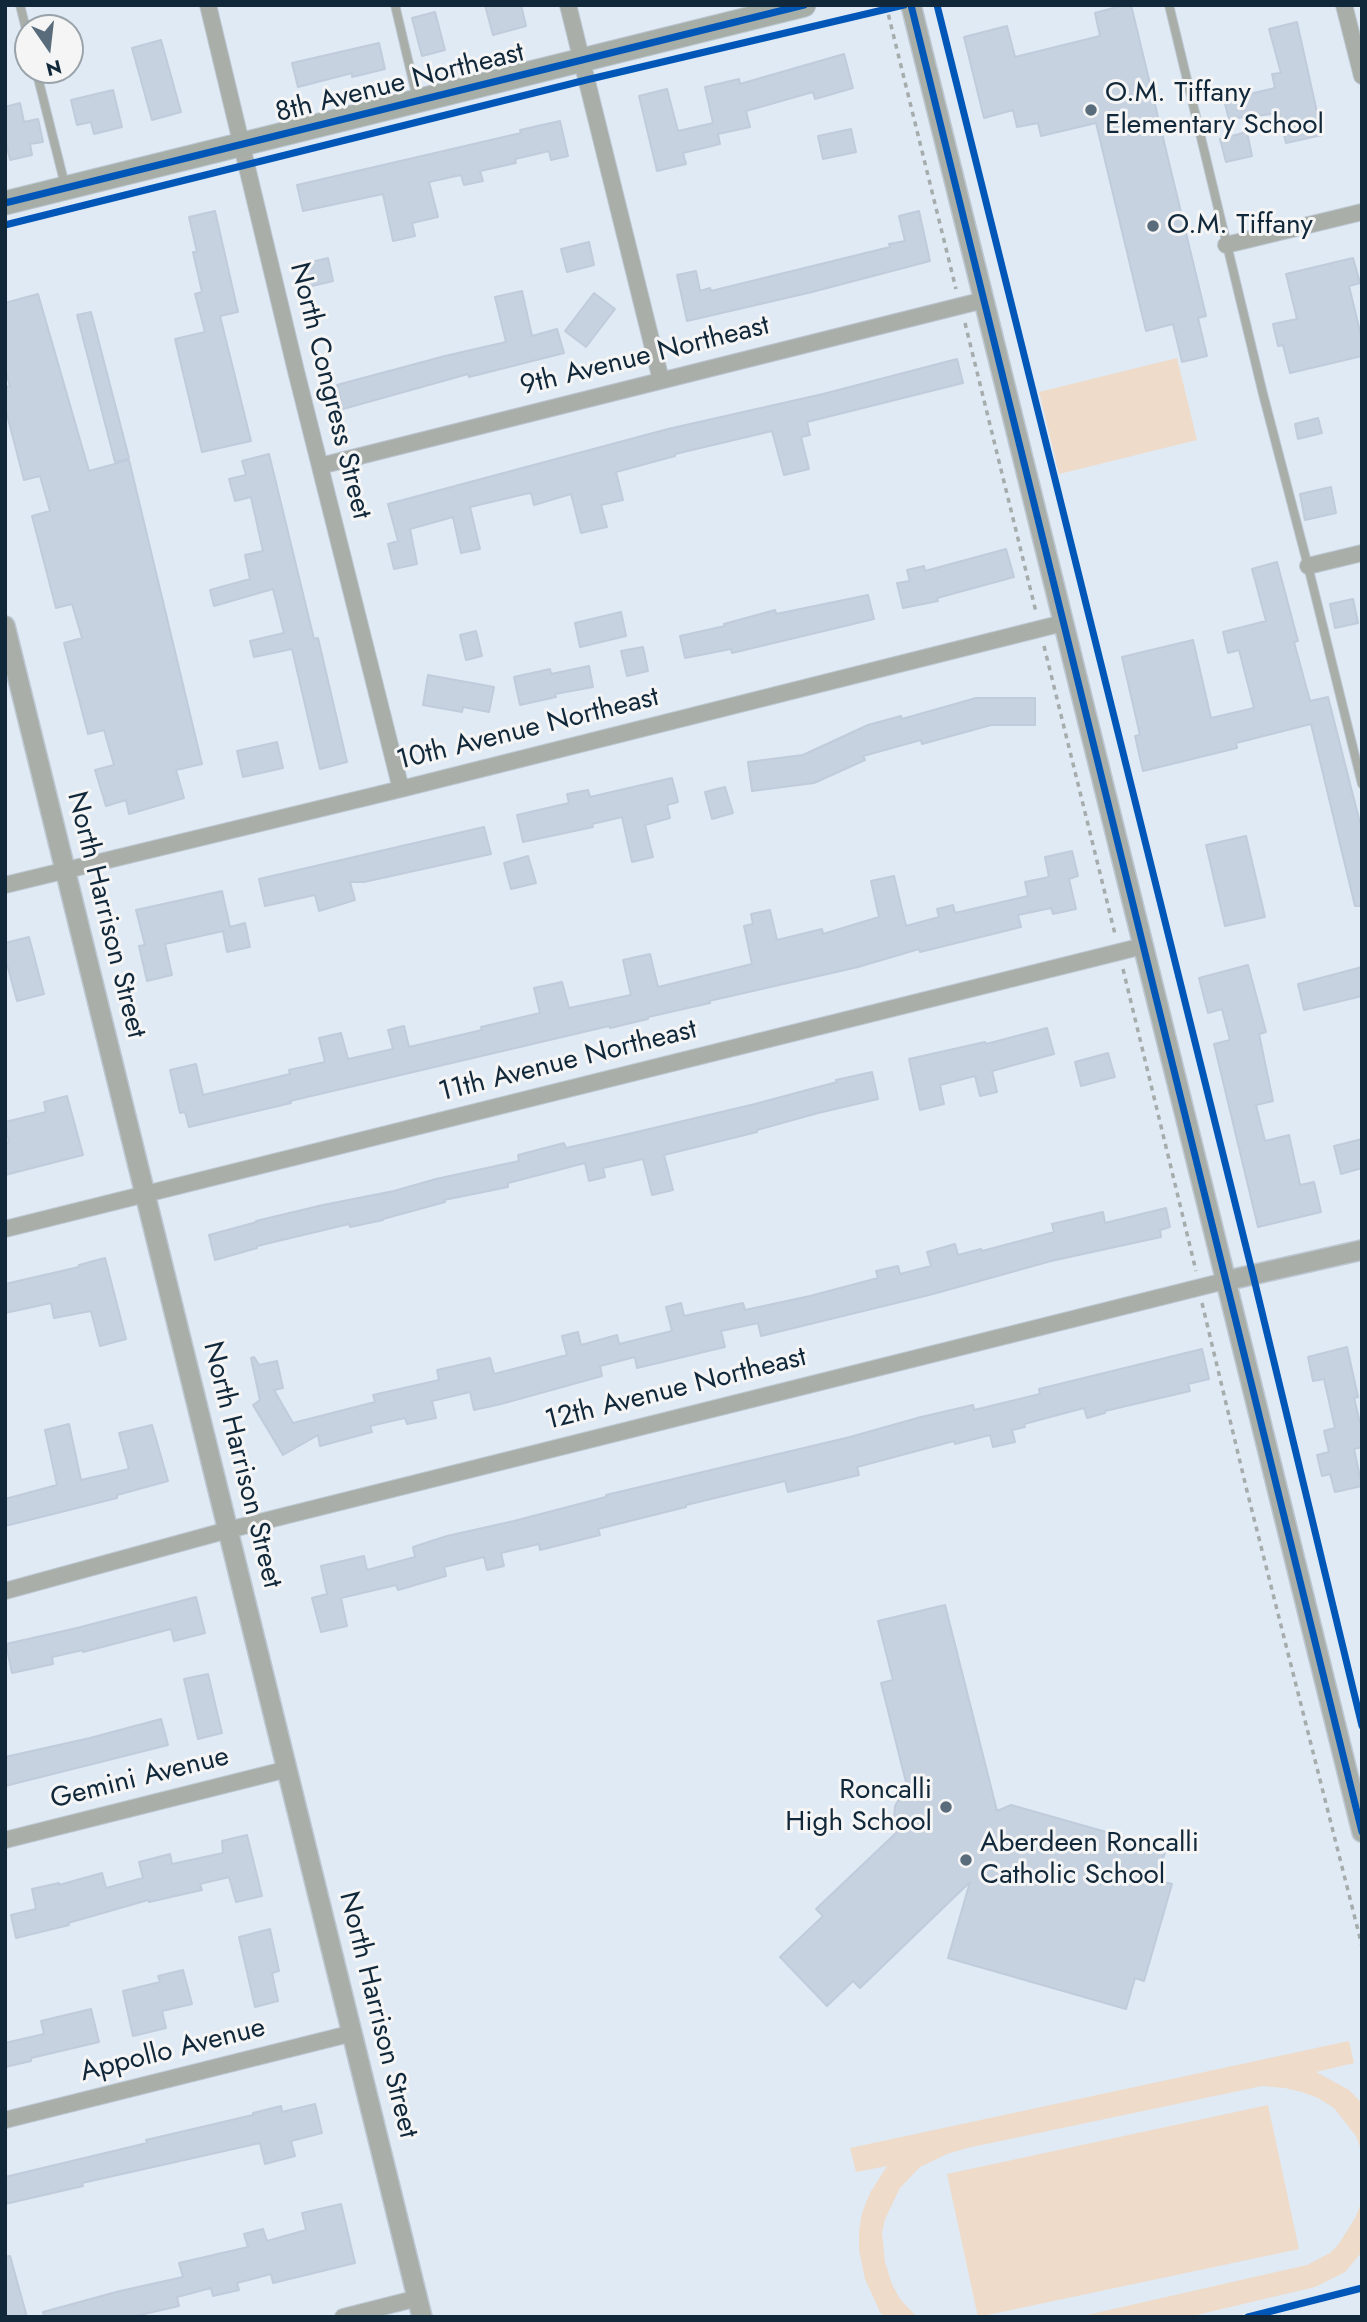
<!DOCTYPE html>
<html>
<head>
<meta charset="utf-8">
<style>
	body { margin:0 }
	#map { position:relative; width:1367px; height:2322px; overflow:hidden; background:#dfeaf5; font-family:Jost,sans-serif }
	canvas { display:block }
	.frame { position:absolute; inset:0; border:7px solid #11283a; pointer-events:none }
	.north { position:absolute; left:14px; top:14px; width:70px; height:70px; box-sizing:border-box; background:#f5f5f5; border:2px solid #9aa3aa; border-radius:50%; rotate:166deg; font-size:19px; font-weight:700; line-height:28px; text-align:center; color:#11283a }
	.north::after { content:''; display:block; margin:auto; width:24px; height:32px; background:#596c7b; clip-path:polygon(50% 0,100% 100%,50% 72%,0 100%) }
</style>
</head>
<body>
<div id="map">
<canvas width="1367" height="2322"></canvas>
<div class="frame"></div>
<div class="north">N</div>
</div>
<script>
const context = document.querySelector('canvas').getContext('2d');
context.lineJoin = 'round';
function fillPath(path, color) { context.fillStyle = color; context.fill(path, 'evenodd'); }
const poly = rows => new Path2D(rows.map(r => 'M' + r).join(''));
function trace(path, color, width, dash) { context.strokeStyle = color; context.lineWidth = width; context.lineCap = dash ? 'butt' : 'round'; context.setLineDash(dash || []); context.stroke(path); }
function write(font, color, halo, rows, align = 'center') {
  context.font = font + ' Jost,sans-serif'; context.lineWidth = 6; context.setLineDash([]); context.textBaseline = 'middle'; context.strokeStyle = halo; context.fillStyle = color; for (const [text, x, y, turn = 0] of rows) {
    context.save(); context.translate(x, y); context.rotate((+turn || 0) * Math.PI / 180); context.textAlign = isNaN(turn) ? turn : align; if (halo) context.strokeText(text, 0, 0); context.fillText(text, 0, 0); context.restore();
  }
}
fillPath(poly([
	[1177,358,1197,440,1059,474,1039,392],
	[1349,2041,1354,2063,1316,2072,1349,2090,1362,2103,1362,2152,1356,2136,1334,2108,1318,2098,1302,2092,1285,2088,1262,2086,967,2148,947,2154,920,2167,900,2188,885,2219,882,2233,885,2262,892,2284,900,2299,917,2317,884,2317,880,2312,865,2279,859,2250,859,2231,862,2213,870,2193,887,2166,856,2172,850,2148],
	[1268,2105,1299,2249,978,2317,947,2174],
	[1362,2201,1362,2252,1345,2272,1315,2287,1188,2317,1078,2317,1307,2265,1330,2253,1338,2245,1355,2218]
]), '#efdbc9');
const building = poly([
	[485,5,521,5,526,26,493,35,485,5],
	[1124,5,1131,5,1206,316,1198,318,1207,356,1182,362,1173,324,1146,331,1096,123,1041,136,1038,123,1017,127,1013,110,984,118,964,37,1007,26,1015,57,1100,36,1095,13,1124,5],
	[435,12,445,50,422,56,412,18,435,12],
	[1297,22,1322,135,1286,143,1279,113,1229,119,1224,100,1275,88,1272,74,1281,73,1269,29,1297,22],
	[161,40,181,112,152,120,132,48,161,40],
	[379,43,385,69,352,77,352,73,298,87,292,63,379,43],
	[844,54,853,88,815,99,813,92,746,111,750,127,718,134,720,144,683,153,686,164,657,171,639,96,667,89,678,131,713,123,705,87,739,79,740,84,844,54],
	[113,90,122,127,94,134,91,122,77,125,71,100,113,90],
	[20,103,24,122,38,119,43,142,30,144,32,155,10,160,5,138,5,107,20,103],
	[560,121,568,156,551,160,549,151,515,159,516,163,480,171,483,181,464,185,461,175,429,182,438,217,412,223,415,236,393,241,383,194,303,211,297,185,521,133,520,130,560,121],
	[851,129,856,152,823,159,818,136,851,129],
	[1247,132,1252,156,1226,162,1220,139,1247,132],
	[215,211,238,312,220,316,251,441,202,452,175,339,205,332,195,294,202,292,193,252,197,252,189,217,215,211],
	[919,211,930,261,812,292,687,321,677,275,696,271,700,291,710,288,711,291,890,247,889,244,905,241,899,216,919,211],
	[589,242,594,265,567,272,561,249,589,242],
	[328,258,333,281,308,287,303,264,328,258],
	[1353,258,1360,283,1349,286,1362,340,1362,356,1290,373,1283,345,1278,346,1273,324,1297,319,1286,274,1353,258],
	[522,291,532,336,557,329,564,353,469,377,468,374,343,409,337,385,445,356,506,342,495,297,522,291],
	[594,293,615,309,586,347,565,331,594,293],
	[38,294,89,471,129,460,202,764,176,770,184,798,129,814,126,800,106,806,95,770,114,765,104,730,88,734,64,643,82,638,72,604,56,608,32,516,50,511,40,476,24,480,5,407,5,387,10,386,5,369,5,303,38,294],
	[91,312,129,458,115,462,77,315,91,312],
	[957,359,963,383,807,422,810,435,801,437,809,469,784,475,772,431,675,454,675,456,616,472,623,500,601,505,607,527,581,533,571,494,534,505,531,493,525,494,470,507,480,549,461,553,453,517,410,529,417,564,394,569,388,544,398,541,388,504,668,429,823,394,957,359],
	[1318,418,1322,433,1298,439,1295,424,1318,418],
	[269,454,314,639,318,638,347,762,320,769,292,649,254,657,250,641,284,633,273,589,214,606,210,590,250,579,245,555,263,551,251,497,235,501,229,479,246,475,242,461,269,454],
	[1331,487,1336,513,1305,520,1300,494,1331,487],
	[1006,549,1014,577,937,598,938,601,903,608,897,583,910,581,907,570,924,566,925,571,1006,549],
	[1277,562,1298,641,1294,642,1310,701,1328,697,1362,831,1362,906,1355,906,1311,724,1236,743,1237,748,1143,771,1135,736,1140,735,1122,657,1193,640,1211,718,1254,708,1239,650,1228,653,1223,632,1266,621,1252,569,1277,562],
	[868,595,874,619,732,653,731,649,685,658,680,636,725,626,724,624,775,610,776,614,868,595],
	[1353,599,1358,623,1335,628,1330,604,1353,599],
	[621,612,626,636,580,647,575,623,621,612],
	[476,631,482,656,466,660,460,635,476,631],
	[643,647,648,671,627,676,621,651,643,647],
	[589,666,593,687,555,694,556,697,520,705,514,677,550,669,551,674,589,666],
	[428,675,494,687,489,712,463,707,462,712,423,705,428,675],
	[976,698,1035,698,1035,725,991,725,922,744,921,740,863,756,865,760,814,783,752,791,748,762,803,755,868,725,901,716,902,719,976,698],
	[277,742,283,768,243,777,237,751,277,742],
	[672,778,678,802,667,805,670,818,645,825,653,857,632,862,622,817,592,824,593,827,523,842,517,815,569,803,567,794,588,790,590,797,672,778],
	[725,787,733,813,712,819,705,792,725,787],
	[484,827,491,854,364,882,350,882,355,900,319,911,315,895,265,906,259,879,484,827],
	[1246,836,1265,917,1225,926,1206,845,1246,836],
	[1072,851,1078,876,1069,879,1076,909,1053,914,1051,908,1018,915,1021,927,920,952,919,949,858,967,709,1001,710,1003,648,1017,648,1019,610,1028,609,1026,290,1101,291,1103,189,1127,185,1112,180,1113,170,1070,196,1064,203,1095,290,1074,289,1070,325,1062,319,1038,341,1033,348,1059,393,1049,388,1030,404,1026,409,1047,482,1030,481,1027,540,1013,534,988,562,982,569,1008,631,995,623,960,650,954,658,987,752,964,744,926,753,924,751,914,770,910,777,940,822,929,823,934,879,917,871,881,894,876,906,926,939,917,937,909,953,905,955,913,1028,896,1025,882,1049,877,1045,857,1072,851],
	[528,856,536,883,511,889,504,863,528,856],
	[222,891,230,927,245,923,250,947,227,952,223,931,165,944,172,975,147,981,139,946,145,945,136,910,222,891],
	[29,937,44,994,17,1001,5,957,5,943,29,937],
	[1248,965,1266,1032,1259,1034,1273,1101,1256,1105,1265,1141,1289,1135,1300,1185,1314,1182,1321,1212,1258,1227,1214,1044,1230,1040,1222,1009,1208,1013,1199,978,1248,965],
	[1362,967,1362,996,1304,1010,1298,984,1362,967],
	[1047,1028,1054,1054,992,1071,997,1092,980,1096,975,1076,940,1085,944,1104,920,1110,909,1059,985,1042,986,1044,1047,1028],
	[1108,1053,1115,1077,1081,1086,1075,1062,1108,1053],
	[872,1072,878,1099,818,1113,757,1130,757,1132,664,1155,673,1190,652,1195,643,1159,603,1168,605,1177,589,1181,585,1163,508,1183,508,1187,444,1200,445,1202,383,1219,383,1220,350,1227,349,1224,257,1246,257,1248,215,1260,209,1235,257,1222,256,1221,323,1205,394,1191,436,1179,519,1161,518,1155,564,1143,566,1148,624,1135,755,1104,837,1082,836,1080,872,1072],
	[67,1096,83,1155,5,1175,5,1143,9,1142,5,1122,46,1112,44,1102,67,1096],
	[1362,1139,1362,1168,1341,1174,1334,1146,1362,1139],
	[1166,1208,1170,1227,1160,1230,1161,1237,1051,1261,933,1294,761,1336,758,1323,721,1331,725,1347,637,1368,635,1357,600,1366,602,1376,501,1404,474,1410,470,1392,432,1401,436,1418,407,1424,405,1418,370,1426,372,1432,320,1446,318,1435,283,1455,253,1405,260,1400,251,1358,254,1357,259,1365,277,1361,283,1388,274,1390,293,1423,375,1402,373,1395,439,1380,437,1370,490,1358,494,1374,567,1355,562,1336,578,1332,581,1345,617,1335,619,1344,672,1331,666,1307,681,1303,684,1316,743,1303,745,1310,810,1296,878,1278,876,1271,898,1266,900,1274,931,1266,927,1252,955,1244,958,1255,981,1249,982,1251,1054,1232,1052,1224,1103,1212,1105,1223,1166,1208],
	[105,1258,126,1339,100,1346,91,1311,54,1318,51,1303,5,1313,5,1284,79,1267,79,1265,105,1258],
	[1347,1347,1358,1397,1354,1398,1362,1431,1362,1447,1354,1449,1362,1486,1335,1492,1330,1474,1322,1476,1317,1455,1329,1452,1324,1431,1335,1428,1324,1379,1313,1381,1308,1357,1347,1347],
	[1202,1349,1209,1379,1188,1384,1190,1391,1105,1411,1105,1413,1087,1418,1084,1408,1024,1424,1025,1427,1012,1430,1015,1442,993,1447,990,1435,955,1444,954,1441,857,1467,859,1475,788,1492,785,1481,686,1505,686,1507,598,1529,600,1535,540,1550,539,1544,501,1553,504,1566,487,1570,484,1557,444,1567,446,1576,398,1590,396,1585,341,1598,347,1626,321,1632,312,1598,327,1594,321,1566,364,1556,367,1570,415,1557,413,1547,447,1536,514,1521,606,1497,606,1495,850,1437,921,1417,973,1405,974,1410,1040,1394,1039,1389,1202,1349],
	[69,1424,81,1480,129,1469,119,1433,152,1425,168,1481,117,1495,117,1498,5,1526,5,1499,57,1485,45,1430,69,1424],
	[196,1597,205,1633,174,1641,171,1629,83,1652,83,1650,52,1657,53,1664,12,1673,6,1644,77,1628,196,1597],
	[945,1605,997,1811,1011,1805,1166,1849,1156,1880,1172,1884,1144,1981,1135,1978,1126,2009,948,1958,970,1882,860,1988,853,1981,827,2006,780,1957,823,1916,816,1909,896,1833,894,1819,895,1806,907,1786,881,1683,893,1680,878,1621,945,1605],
	[208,1674,222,1733,198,1739,184,1679,208,1674],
	[161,1719,168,1745,5,1786,5,1757,90,1738,161,1719],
	[247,1835,262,1896,236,1902,229,1877,200,1884,202,1890,149,1902,148,1900,68,1923,69,1925,16,1938,11,1915,36,1909,32,1889,59,1883,59,1885,102,1873,106,1888,143,1878,139,1862,170,1854,172,1864,223,1853,222,1841,247,1835],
	[270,1929,279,1971,272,1973,278,2001,255,2007,239,1937,270,1929],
	[183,1970,192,2004,162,2011,166,2028,133,2036,123,1991,160,1982,158,1976,183,1970],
	[91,2009,99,2042,31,2058,31,2061,5,2067,5,2043,44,2034,41,2021,91,2009],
	[315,2104,322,2133,291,2141,295,2156,265,2164,260,2143,82,2183,83,2186,5,2204,5,2177,147,2143,146,2140,253,2115,253,2113,281,2106,282,2112,315,2104],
	[341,2204,355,2263,273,2283,271,2274,237,2283,239,2290,213,2296,211,2288,177,2297,179,2306,131,2317,44,2317,43,2312,120,2291,183,2277,179,2263,248,2247,244,2234,263,2229,267,2241,306,2230,302,2213,341,2204],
	[10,2256,27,2317,5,2317,5,2257,10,2256]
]);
fillPath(building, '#c7d2e1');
trace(building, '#c0cbdb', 2);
const service = poly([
	[20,5,28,37],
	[395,5,417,98],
	[1169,5,1263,394,1308,566,1362,784],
	[36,70,65,185]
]);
const minor = poly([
	[208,5,296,371,401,789],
	[568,5,661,380],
	[1344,5,1362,76],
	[1226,245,1362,212],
	[320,466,984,300],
	[1308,566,1362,553],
	[5,885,401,789,1063,623],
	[5,1229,1143,946],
	[5,1591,228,1530,1225,1281],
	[5,1840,288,1769],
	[5,2120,353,2033],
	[343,2317,418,2298]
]);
const tertiary = poly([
	[911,5,1362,1832],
	[5,626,422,2317],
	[1225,1281,1362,1250]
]);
const secondary = poly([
	[5,203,804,5]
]);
trace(service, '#bcc7d2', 10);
trace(minor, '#bcc7d2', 18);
trace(tertiary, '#bcc7d2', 22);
trace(secondary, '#bcc7d2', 25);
trace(poly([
	[886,5,956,289],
	[965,323,1036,612],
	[1044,646,1115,934],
	[1123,969,1196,1271],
	[1202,1303,1247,1491,1362,1946]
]), '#a6acab', 3.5, [5, 5]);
trace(service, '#a9aea8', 8);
trace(minor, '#a9aea8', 16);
trace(tertiary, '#a9aea8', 19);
trace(secondary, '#a7aea8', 23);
trace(poly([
	[911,5,1362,1832],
	[937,5,1253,1275,1362,1726],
	[5,203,804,5],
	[5,225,586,80,904,5],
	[1248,2317,1362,2288]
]), '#0057b8', 7);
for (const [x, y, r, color] of [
	[1091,110,7,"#596c7b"],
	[1153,226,7,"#596c7b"],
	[946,1807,7,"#596c7b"],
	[966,1860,7,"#596c7b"]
]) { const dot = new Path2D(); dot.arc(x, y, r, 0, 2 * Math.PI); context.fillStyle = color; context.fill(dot); trace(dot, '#f5f5f5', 2.5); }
write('28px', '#11283a', '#f5f5f5', [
	["8th Avenue Northeast",400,84,-14],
	["9th Avenue Northeast",645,357,-14],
	["North Congress Street",329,391,76],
	["10th Avenue Northeast",528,730,-14],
	["North Harrison Street",105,915,76],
	["11th Avenue Northeast",568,1062,-14],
	["12th Avenue Northeast",676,1390,-14],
	["North Harrison Street",241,1465,76],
	["Gemini Avenue",140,1779,-14],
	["North Harrison Street",377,2015,76],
	["Appollo Avenue",173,2051,-14]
]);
write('28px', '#11283a', '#f5f5f5', [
	["O.M. Tiffany",1105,94],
	["Elementary School",1105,126],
	["O.M. Tiffany",1167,226],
	["Roncalli",932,1791,"right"],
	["High School",932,1823,"right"],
	["Aberdeen Roncalli",980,1844],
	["Catholic School",980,1876]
], 'left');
</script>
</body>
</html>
